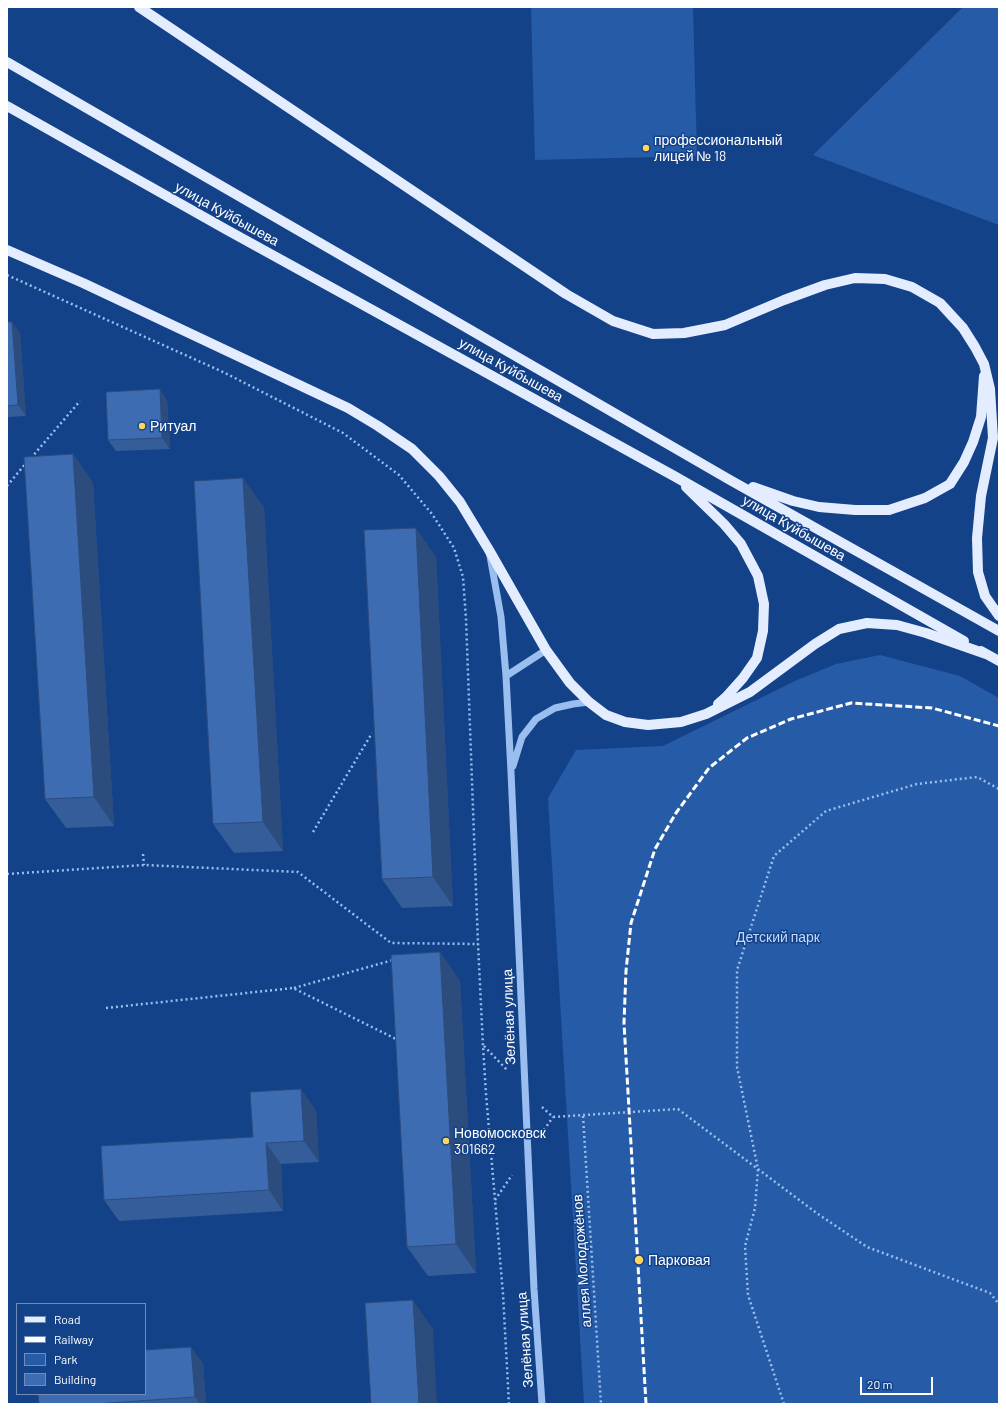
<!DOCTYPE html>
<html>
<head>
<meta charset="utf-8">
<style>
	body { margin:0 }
	#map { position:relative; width:1006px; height:1411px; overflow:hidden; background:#144289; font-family:Barlow,sans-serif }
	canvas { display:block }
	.frame { position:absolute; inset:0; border:8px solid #fff; pointer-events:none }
	.legend { position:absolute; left:16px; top:1303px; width:130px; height:92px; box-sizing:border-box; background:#144289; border:1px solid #728eb8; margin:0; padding:5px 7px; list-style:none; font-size:12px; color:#fff }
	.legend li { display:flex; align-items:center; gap:8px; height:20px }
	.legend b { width:20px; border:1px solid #728eb8 }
	.scale { position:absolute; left:860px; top:1377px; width:73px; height:18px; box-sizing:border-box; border:2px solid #fff; border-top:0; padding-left:5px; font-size:12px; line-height:14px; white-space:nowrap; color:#fff; -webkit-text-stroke:3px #144289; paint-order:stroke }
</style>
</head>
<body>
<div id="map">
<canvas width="1006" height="1411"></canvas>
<div class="frame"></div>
<ul class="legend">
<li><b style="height:5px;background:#e3edff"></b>Road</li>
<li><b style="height:5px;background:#fff"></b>Railway</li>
<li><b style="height:11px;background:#265ba8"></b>Park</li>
<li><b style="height:11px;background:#3d6cb3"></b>Building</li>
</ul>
<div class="scale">20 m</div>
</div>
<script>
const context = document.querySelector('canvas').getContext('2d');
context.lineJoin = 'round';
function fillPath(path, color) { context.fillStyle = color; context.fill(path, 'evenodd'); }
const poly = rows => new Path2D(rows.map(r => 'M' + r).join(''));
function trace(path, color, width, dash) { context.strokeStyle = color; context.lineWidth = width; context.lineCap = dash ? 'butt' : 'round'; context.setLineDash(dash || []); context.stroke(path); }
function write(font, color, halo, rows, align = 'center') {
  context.font = font + ' Barlow,sans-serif'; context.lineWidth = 3; context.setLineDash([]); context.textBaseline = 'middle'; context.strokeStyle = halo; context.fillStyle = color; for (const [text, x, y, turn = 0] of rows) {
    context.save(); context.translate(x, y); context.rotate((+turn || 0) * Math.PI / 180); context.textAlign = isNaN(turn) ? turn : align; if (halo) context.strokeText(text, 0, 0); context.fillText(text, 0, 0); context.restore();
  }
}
fillPath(poly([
	[531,7,693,7,697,156,535,160],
	[963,7,999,7,999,225,813,155],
	[880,655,960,676,999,698,999,1404,584,1404,548,798,576,750,663,746,795,681,836,664]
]), '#265ba8');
trace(poly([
	[7,275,223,372,343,433,399,475,432,514,454,548,463,577,466,619,478,944,483,1046,486,1094,503,1294,509,1404],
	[31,458,80,401],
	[7,486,26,463],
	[313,832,372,733],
	[143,854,144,865],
	[7,874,144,865,298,872,391,943,478,944],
	[294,988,393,960],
	[106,1008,293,988,398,1040],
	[484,1046,508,1071],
	[542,1107,553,1117,678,1109,818,1214,867,1247,990,1293,999,1304],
	[583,1116,601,1404],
	[544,1130,553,1117],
	[495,1200,512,1175],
	[784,1404,748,1295,745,1246,755,1208,758,1169,737,1067,737,970,774,856,826,811,917,784,977,777,999,789]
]), '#9bbef0', 2.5, [2, 3]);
trace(poly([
	[490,556,501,617,506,676,511,772,534,1289,542,1404],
	[506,676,546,650],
	[513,766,522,737,536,719,555,708,573,704,589,702]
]), '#9bbef0', 7);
trace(poly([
	[139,7,566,294,613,321,653,334,684,333,725,325,784,300,825,285,855,278,885,279,912,287,940,303,963,328,975,347,984,364,990,389,993,438,981,496,977,538,978,572,985,596,999,616],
	[7,62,730,480,999,631],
	[7,106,227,230,674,476,964,641],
	[7,250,83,283,348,408,378,426,412,449,439,476,460,502,489,550,546,650,570,683,589,702,606,715,625,722,648,725,681,722,706,714,750,692,815,644,839,629,867,623,897,625,926,633,986,654],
	[686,487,724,524,741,544,758,576,764,604,763,631,757,658,743,678,726,697,718,704],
	[753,487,793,501,819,507,855,510,889,510,925,498,950,484,964,462,973,442,981,417,984,376],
	[981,651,999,661]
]), '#e3edff', 10);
trace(poly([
	[646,1404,624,1023,626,971,631,923,655,849,676,813,709,768,747,738,791,719,851,703,932,708,999,726]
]), '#fff', 3, [7, 3]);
fillPath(poly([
	[7,322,20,333,26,416,7,417],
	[167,400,170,449,116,451,108,440],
	[73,454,93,483,114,826,66,828,45,799],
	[264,507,283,851,234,853,213,824],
	[436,557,453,906,402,908,382,879],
	[440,952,460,981,476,1273,428,1276,407,1247],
	[316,1110,319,1162,281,1164,283,1211,119,1221,104,1200,253,1137],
	[203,1363,206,1404,39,1404]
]), '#345d9a');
fillPath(poly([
	[12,322,20,333,26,416,18,405],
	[160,389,167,400,170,449,162,438],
	[73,454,93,483,114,826,94,797],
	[243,478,264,507,283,851,263,822],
	[416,528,436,557,453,906,433,877],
	[440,952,460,981,476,1273,456,1244],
	[301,1089,316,1110,319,1162,304,1141],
	[266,1143,281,1164,283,1211,269,1190],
	[413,1300,433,1329,437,1404,419,1404],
	[191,1347,203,1363,206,1404,200,1404,195,1397]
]), '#2b4c7d');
const building = poly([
	[7,322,12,322,18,405,7,406,7,322],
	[160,389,162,438,108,440,106,392,160,389],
	[73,454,94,797,45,799,24,457,73,454],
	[243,478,263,822,213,824,194,481,243,478],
	[416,528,433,877,382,879,364,530,416,528],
	[440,952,456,1244,407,1247,391,955,440,952],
	[301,1089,304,1141,266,1143,269,1190,104,1200,101,1146,253,1137,250,1092,301,1089],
	[413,1300,419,1404,371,1404,365,1303,413,1300],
	[191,1347,195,1397,95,1404,39,1404,38,1394,145,1394,145,1350,191,1347]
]);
fillPath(building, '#3d6cb3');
trace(building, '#2b4c7d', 1);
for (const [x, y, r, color] of [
	[646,148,4,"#ffd659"],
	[142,426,4,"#ffd659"],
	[446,1141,4,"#ffd659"],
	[639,1260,5,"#ffd659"]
]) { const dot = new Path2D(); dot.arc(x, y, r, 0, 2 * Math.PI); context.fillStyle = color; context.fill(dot); trace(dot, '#144289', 1.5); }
write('14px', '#fff', '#144289', [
	["профессиональный",654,140],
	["лицей № 18",654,156],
	["Ритуал",150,426],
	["Новомосковск",454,1133],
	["301662",454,1149],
	["Парковая",648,1260]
], 'left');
write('14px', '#fff', '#144289', [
	["улица Куйбышева",227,214,29],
	["улица Куйбышева",511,370,29],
	["улица Куйбышева",794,528,30],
	["Зелёная улица",509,1017,-92],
	["аллея Молодожёнов",582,1261,-94],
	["Зелёная улица",525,1340,-94]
]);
write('14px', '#c1d9fb', '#144289', [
	["Детский парк",778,937]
]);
</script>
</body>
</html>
